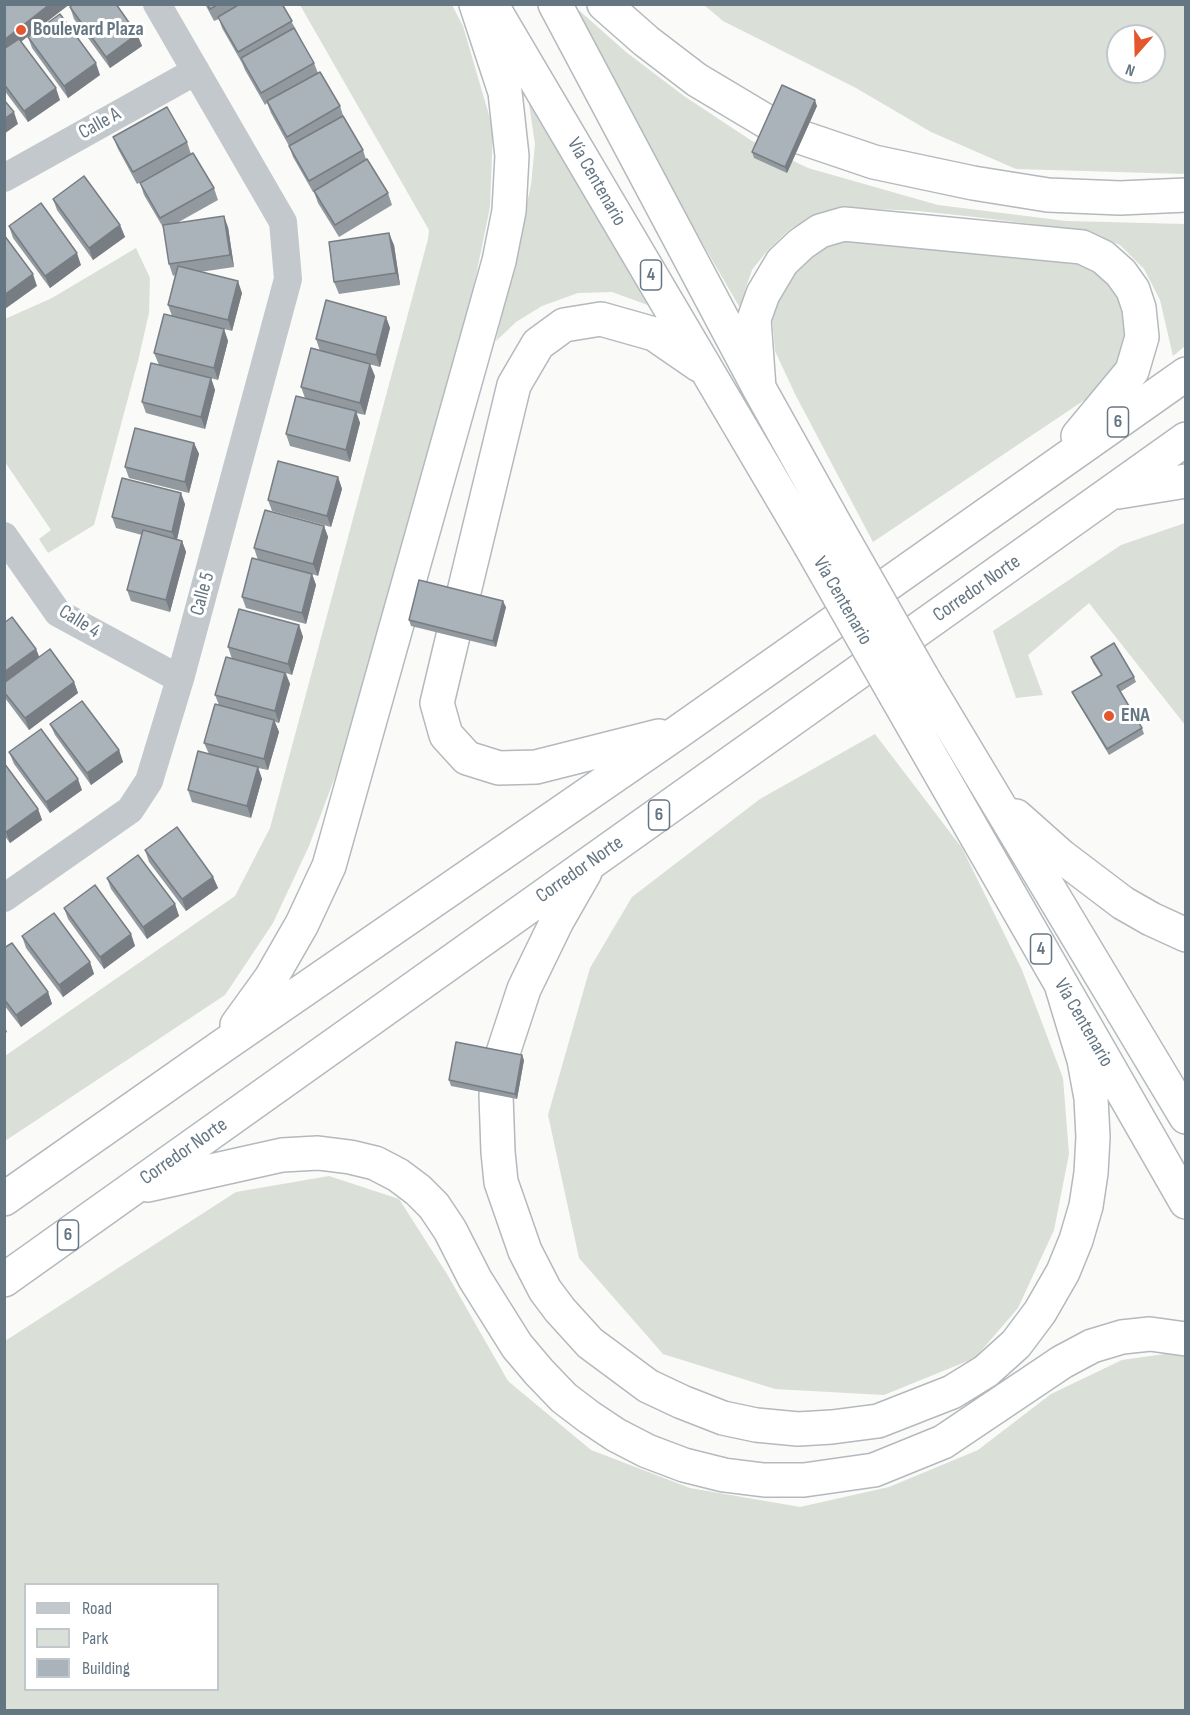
<!DOCTYPE html>
<html>
<head>
<meta charset="utf-8">
<style>
	body { margin:0 }
	#map { position:relative; width:1190px; height:1715px; overflow:hidden; background:#fafaf8; font-family:"Sofia Sans Condensed",sans-serif }
	canvas { display:block }
	.frame { position:absolute; inset:0; border:6px solid #657683; pointer-events:none }
	.legend { position:absolute; left:24px; top:1583px; width:195px; height:108px; box-sizing:border-box; background:#fff; border:2px solid #c1c8cd; margin:0; padding:8px 10px; list-style:none; font-size:18px; color:#657683 }
	.legend li { display:flex; align-items:center; gap:12px; height:30px }
	.legend b { width:30px; border:2px solid #c1c8cd }
	.north { position:absolute; left:1106px; top:24px; width:60px; height:60px; box-sizing:border-box; background:#fff; border:2px solid #c1c8cd; border-radius:50%; rotate:200deg; font-size:16px; font-weight:700; line-height:24px; text-align:center; color:#657683 }
	.north::after { content:''; display:block; margin:auto; width:21px; height:27px; background:#e4572e; clip-path:polygon(50% 0,100% 100%,50% 72%,0 100%) }
</style>
</head>
<body>
<div id="map">
<canvas width="1190" height="1715"></canvas>
<div class="frame"></div>
<ul class="legend">
<li><b style="height:8px;background:#c3c8cc"></b>Road</li>
<li><b style="height:16px;background:#dadfd7"></b>Park</li>
<li><b style="height:16px;background:#aab3b9"></b>Building</li>
</ul>
<div class="north">N</div>
</div>
<script>
const context = document.querySelector('canvas').getContext('2d');
context.lineJoin = 'round';
function fillPath(path, color) { context.fillStyle = color; context.fill(path, 'evenodd'); }
const poly = rows => new Path2D(rows.map(r => 'M' + r).join(''));
function trace(path, color, width, dash) { context.strokeStyle = color; context.lineWidth = width; context.lineCap = dash ? 'butt' : 'round'; context.setLineDash(dash || []); context.stroke(path); }
function write(font, color, halo, rows, align = 'center') {
  context.font = font + ' "Sofia Sans Condensed",sans-serif'; context.lineWidth = 6; context.setLineDash([]); context.textBaseline = 'middle'; context.strokeStyle = halo; context.fillStyle = color; for (const [text, x, y, turn = 0] of rows) {
    context.save(); context.translate(x, y); context.rotate((+turn || 0) * Math.PI / 180); context.textAlign = isNaN(turn) ? turn : align; if (halo) context.strokeText(text, 0, 0); context.fillText(text, 0, 0); context.restore();
  }
}
fillPath(poly([
	[300,5,452,5,463,26,493,129,490,207,471,300,338,769,309,846,273,923,225,995,5,1141,5,1056,235,896,270,828,428,239,429,230],
	[565,5,573,5,626,52,684,96,752,141,808,168,938,205,1066,221,1185,224,1185,346,1173,356,1160,300,1144,269,1120,245,1095,235,1056,227,975,217,918,211,857,208,821,213,790,229,767,251,752,270,745,290,744,315],
	[704,5,1185,5,1185,174,1016,169,931,132,856,88,723,21],
	[1118,36,1154,36,1154,72,1118,72],
	[536,101,653,307,612,292,578,293,542,306,516,322,496,341,531,185,535,144,529,104],
	[863,236,1090,265,1113,285,1126,319,1123,351,1113,375,1086,399,873,542,795,394,775,351,771,305,786,276,811,254,836,243],
	[136,248,150,278,149,313,138,361,94,525,48,553,39,539,51,530,5,462,5,319,52,298],
	[1185,523,1185,725,1089,603,1028,655,1043,695,1016,698,993,631,1121,545],
	[875,734,962,848,1022,970,1063,1078,1069,1154,1054,1230,1018,1308,975,1358,884,1395,775,1389,663,1354,579,1258,548,1115,590,968,632,897,760,799],
	[329,1176,399,1199,447,1274,508,1381,591,1450,690,1488,800,1507,889,1487,978,1450,1051,1394,1122,1360,1179,1352,1185,1354,1185,1710,5,1710,5,1341,236,1192],
	[26,1584,218,1584,218,1690,26,1690]
]), '#dadfd7');
const highway = poly([
	[491,4,810,545],
	[555,4,759,388,837,528],
	[604,4,646,41,697,80,769,123],
	[803,138,874,162,973,183,1048,195,1120,198,1186,195],
	[759,388,754,319,763,294,782,262,801,244,820,231,844,224,1082,247,1103,257,1121,273,1133,290,1139,308,1142,337,1132,371,1078,436],
	[1118,492,1186,481],
	[463,596,514,385,538,344,564,325,601,319,654,334,699,365],
	[453,636,437,703,446,735,467,758,499,768,536,767,659,736],
	[922,677,1186,1117],
	[896,696,1186,1202],
	[1016,816,1061,856,1123,903,1151,919,1186,935],
	[237,1025,271,978,302,924,329,866,499,261,509,211,512,156,505,92,476,4],
	[502,1056,524,989,557,921,585,872],
	[496,1095,498,1152,501,1182,525,1251,545,1290,560,1310,590,1343,648,1386,682,1402,723,1418,756,1425,798,1429,832,1427,878,1421,952,1392,986,1371,1016,1344,1040,1312,1063,1272,1076,1240,1086,1206,1091,1173,1093,1137,1091,1098,1084,1060,1061,984],
	[148,1185,282,1155,318,1153,350,1157,375,1163,398,1175,418,1190,434,1206,450,1230,475,1279,517,1346,539,1372,564,1398,589,1417,616,1435,647,1451,684,1465,724,1475,764,1480,804,1480,874,1470,943,1442,1062,1362,1092,1346,1122,1337,1150,1334,1186,1339],
	[4,1199,221,1047,678,732,1186,374],
	[4,1280,1186,439]
]);
trace(highway, '#b4b9bd', 36);
trace(poly([
	[4,178,196,71],
	[4,536,58,613,180,679],
	[4,898,130,810,149,781,180,679,288,279,283,222,157,4]
]), '#c3c8cc', 28);
trace(highway, '#fff', 33);
const highwayBridge = poly([
	[837,528,922,677],
	[810,545,896,696]
]);
trace(highwayBridge, '#b4b9bd', 36, []);
trace(highwayBridge, '#fff', 33);
fillPath(poly([
	[4,4,22,42,60,100,28,122,4,90],
	[205,4,282,4,314,63,318,73,340,106,344,118,363,150,366,159,388,193,392,205,339,237,318,203,314,192,313,192,293,157,289,146,271,113,267,103,265,105,245,70,242,63,222,28,219,19,214,21],
	[70,7,137,34,142,46,110,68,74,19],
	[28,37,100,75,68,98,32,48],
	[817,106,787,173,754,158,752,152],
	[113,137,187,142,191,154,137,184,118,149],
	[140,183,214,188,218,200,177,223,228,227,234,267,200,272,242,293,232,331,224,329,228,341,218,380,159,365,154,353,172,316,168,305,175,275,173,276,169,264,164,229,144,195],
	[53,199,120,225,125,237,93,260,57,210],
	[9,226,81,265,50,288,13,238],
	[394,245,400,285,339,294,334,282],
	[386,317,390,328,380,367,328,353,375,376,365,415,356,413,360,423,350,462,290,446,286,434,305,398,301,387,320,351,316,339],
	[211,378,215,390,205,429,146,413,142,402],
	[194,443,199,454,189,493,129,478,125,467],
	[338,477,342,489,331,527,272,511,268,500],
	[185,504,177,540,182,541,186,552,170,612,131,601,127,590,142,535,116,528,112,517],
	[324,526,328,537,318,576,312,574,316,585,306,624,246,608,242,597,258,560,254,548],
	[506,607,496,647,411,626,409,620],
	[4,616,6,621,36,649,39,657,74,682,78,693,29,730,5,698],
	[299,625,303,637,292,675,286,673,290,684,279,723,275,722,279,732,268,770,258,768,262,779,251,818,192,802,188,790,209,754,204,743,219,705,215,695,232,659,228,647],
	[1091,657,1134,677,1136,682,1120,692,1142,728,1144,734,1109,755,1075,698,1072,692,1101,675,1093,663],
	[50,724,119,750,123,762,91,785,55,735],
	[9,752,82,790,50,813,14,764],
	[4,763,38,809,42,820,10,843,4,835],
	[145,850,213,877,218,888,186,911,149,862],
	[107,878,175,904,179,916,147,939,111,889],
	[64,908,131,934,135,946,104,969,68,919],
	[22,936,90,962,94,974,63,997,26,948],
	[4,948,48,992,52,1004,21,1027,4,1005],
	[524,1060,517,1099,451,1086,449,1080]
]), '#929a9f');
fillPath(poly([
	[50,4,70,4,4,55,4,40],
	[137,34,142,46,110,68,106,57],
	[96,63,100,75,68,98,64,86],
	[56,88,60,100,28,122,24,111],
	[815,100,817,106,787,173,785,167],
	[14,112,18,124,4,134,4,119],
	[224,216,228,227,234,267,230,255],
	[120,225,125,237,93,260,89,248],
	[389,233,394,245,400,285,396,273],
	[77,253,81,265,50,288,45,276],
	[33,274,37,286,5,309,4,306,4,295],
	[238,281,242,293,232,331,228,320],
	[386,317,390,328,380,367,376,355],
	[224,329,228,341,218,380,214,368],
	[370,364,375,376,365,415,360,403],
	[211,378,215,390,205,429,201,417],
	[356,411,360,423,350,462,346,450],
	[194,443,199,454,189,493,185,482],
	[338,477,342,489,331,527,327,516],
	[181,493,185,504,176,543,172,532],
	[324,526,328,537,318,576,313,564],
	[182,541,186,552,170,612,166,600],
	[312,574,316,585,306,624,302,613],
	[503,601,506,607,496,647,493,641],
	[299,625,303,637,292,675,288,664],
	[36,649,41,661,4,687,4,672],
	[285,673,290,684,279,723,275,711],
	[74,682,78,693,29,730,25,718],
	[274,720,279,732,268,770,264,759],
	[119,750,123,762,91,785,87,773],
	[258,767,262,779,251,818,247,806],
	[78,779,82,790,50,813,46,802],
	[38,809,42,820,10,843,6,832],
	[213,877,218,888,186,911,182,899],
	[175,904,179,916,147,939,143,927],
	[131,934,135,946,104,969,100,957],
	[90,962,94,974,63,997,59,985],
	[48,992,52,1004,21,1027,16,1015],
	[4,1024,7,1032,4,1034],
	[522,1055,524,1060,517,1099,515,1094]
]), '#777d82');
const building = poly([
	[4,4,50,4,4,40,4,4],
	[74,4,116,4,137,34,106,57,70,7,74,4],
	[207,4,219,4,210,9,207,4],
	[240,4,282,4,292,21,238,52,218,17,240,4],
	[60,14,96,63,64,86,28,37,60,14],
	[294,28,314,63,261,93,241,58,294,28],
	[19,39,56,88,24,111,4,84,4,49,19,39],
	[320,72,340,106,287,137,267,101,320,72],
	[782,85,815,100,785,167,752,152,782,85],
	[4,100,14,112,4,119,4,100],
	[167,107,187,142,133,172,113,137,167,107],
	[343,116,363,150,309,181,289,146,343,116],
	[193,153,214,188,160,218,140,183,193,153],
	[367,159,388,193,335,225,314,191,367,159],
	[84,176,120,225,89,248,53,199,84,176],
	[41,203,77,253,45,276,9,226,41,203],
	[224,216,230,255,169,264,163,225,224,216],
	[389,233,396,273,334,282,329,242,389,233],
	[4,235,33,274,4,295,4,235],
	[178,266,238,281,228,320,168,305,178,266],
	[326,300,386,317,376,355,316,339,326,300],
	[164,314,224,329,214,368,154,353,164,314],
	[311,348,370,364,360,403,301,387,311,348],
	[151,363,211,378,201,417,142,402,151,363],
	[296,396,356,411,346,450,286,434,296,396],
	[135,428,194,443,185,482,125,467,135,428],
	[278,461,338,477,327,516,268,500,278,461],
	[122,478,181,493,172,532,112,517,122,478],
	[265,510,324,526,313,564,254,548,265,510],
	[143,530,182,541,166,600,127,590,143,530],
	[252,558,312,574,302,613,242,597,252,558],
	[419,580,503,601,493,641,409,620,419,580],
	[239,609,299,625,288,664,228,647,239,609],
	[12,617,36,649,4,672,4,623,12,617],
	[1114,643,1134,677,1117,686,1142,728,1107,749,1072,692,1102,675,1091,657,1114,643],
	[50,649,74,682,25,718,4,692,4,683,50,649],
	[226,657,285,673,275,711,215,695,226,657],
	[82,701,119,750,87,773,50,724,82,701],
	[215,704,274,720,264,759,204,743,215,704],
	[41,729,78,779,46,802,9,752,41,729],
	[198,751,258,767,247,806,188,790,198,751],
	[4,763,38,809,6,832,4,829,4,763],
	[177,827,213,877,182,899,145,850,177,827],
	[138,855,175,904,143,927,107,878,138,855],
	[95,885,131,934,100,957,64,908,95,885],
	[54,913,90,962,59,985,22,936,54,913],
	[12,943,48,992,16,1015,4,999,4,948,12,943],
	[456,1042,522,1055,515,1094,449,1080,456,1042]
]);
fillPath(building, '#aab3b9');
trace(building, '#777d82', 1.5);
for (const [x, y, r, color] of [
	[21,30,6,"#e4572e"],
	[1109,716,6,"#e4572e"]
]) { const dot = new Path2D(); dot.arc(x, y, r, 0, 2 * Math.PI); context.fillStyle = color; context.fill(dot); trace(dot, '#fff', 2); }
for (const [x, y, w] of [
	[651,275,21],
	[1118,422,21],
	[659,815,21],
	[1041,949,21],
	[68,1235,21]
]) { const box = new Path2D(); box.roundRect(x - w / 2, y - 15, w, 30, 4.5); context.fillStyle = '#fff'; context.fill(box); trace(box, '#657683', 1.5); }
write('bold 18px', '#657683', null, [
	["4",651,275],
	["6",1118,422],
	["6",659,815],
	["4",1041,949],
	["6",68,1235]
]);
write('bold 20px', '#657683', '#fff', [
	["Boulevard Plaza",33,30],
	["ENA",1121,716]
], 'left');
write('20px', '#657683', '#fff', [
	["Calle A",100,124,-29],
	["Vía Centenario",596,182,60],
	["Corredor Norte",977,589,-35],
	["Calle 5",203,594,-75],
	["Vía Centenario",842,601,60],
	["Calle 4",79,622,32],
	["Corredor Norte",580,870,-35],
	["Vía Centenario",1083,1023,60],
	["Corredor Norte",184,1152,-35]
]);
</script>
</body>
</html>
